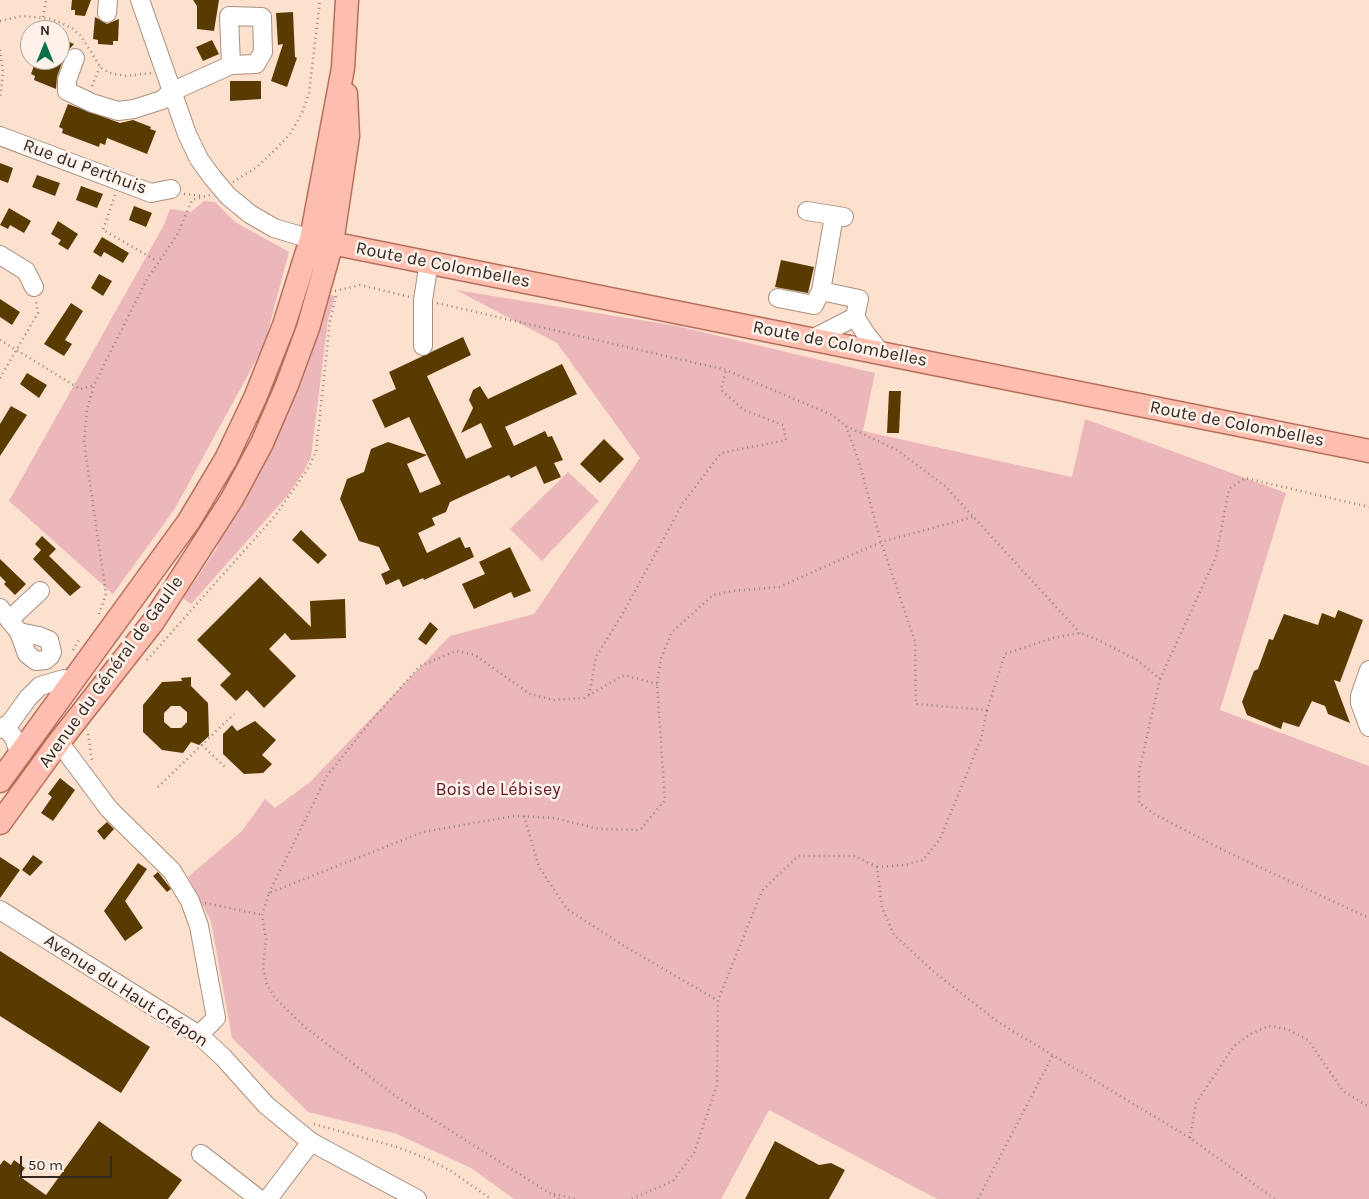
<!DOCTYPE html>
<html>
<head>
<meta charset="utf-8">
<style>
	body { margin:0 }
	#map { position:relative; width:1369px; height:1199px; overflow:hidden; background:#fde1cf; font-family:Karla,sans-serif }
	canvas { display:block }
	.north { position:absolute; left:20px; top:20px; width:50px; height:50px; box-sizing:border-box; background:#fef2eb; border:1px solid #ada29b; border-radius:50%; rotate:0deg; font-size:14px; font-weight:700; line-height:20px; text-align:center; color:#332922 }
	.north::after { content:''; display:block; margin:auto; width:18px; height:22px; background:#087149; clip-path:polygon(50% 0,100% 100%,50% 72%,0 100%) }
	.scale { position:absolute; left:20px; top:1156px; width:92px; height:22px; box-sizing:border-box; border:2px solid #332922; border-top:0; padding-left:6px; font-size:15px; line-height:18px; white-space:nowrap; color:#332922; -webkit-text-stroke:4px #fef2eb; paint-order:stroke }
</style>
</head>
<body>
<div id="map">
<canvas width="1369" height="1199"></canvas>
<div class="north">N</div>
<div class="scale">50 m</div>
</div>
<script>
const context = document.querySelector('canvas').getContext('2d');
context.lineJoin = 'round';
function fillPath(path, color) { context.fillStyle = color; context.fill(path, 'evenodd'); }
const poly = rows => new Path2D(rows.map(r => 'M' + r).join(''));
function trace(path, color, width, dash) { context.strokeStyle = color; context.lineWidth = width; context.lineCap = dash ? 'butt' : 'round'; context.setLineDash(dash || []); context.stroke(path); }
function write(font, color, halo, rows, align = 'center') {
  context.font = font + ' Karla,sans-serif'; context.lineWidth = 5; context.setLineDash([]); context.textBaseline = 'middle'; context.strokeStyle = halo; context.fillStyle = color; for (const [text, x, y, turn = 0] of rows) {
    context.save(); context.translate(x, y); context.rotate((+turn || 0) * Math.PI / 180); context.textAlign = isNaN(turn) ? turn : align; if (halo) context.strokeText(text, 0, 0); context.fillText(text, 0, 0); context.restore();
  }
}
fillPath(poly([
	[204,201,215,202,235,222,289,252,264,346,174,510,113,594,9,501,164,225,170,209,191,212],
	[456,290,677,326,875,373,863,431,1072,477,1085,419,1286,493,1220,710,1369,766,1369,1199,937,1199,769,1110,721,1199,514,1199,471,1168,397,1134,308,1112,232,1038,211,921,188,877,242,831,265,799,275,808,310,782,450,636,534,614,640,458,557,343],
	[326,294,335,296,328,320,311,457,304,471,288,495,191,604,183,598,217,548,222,528],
	[568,472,599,501,542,561,510,529]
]), '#ebb7ba');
fillPath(poly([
	[72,0,91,0,85,16,75,15,75,10,71,10],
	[193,0,219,0,214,31,197,29,197,6],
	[293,12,295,57,297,58,287,87,271,81,283,44,278,45,276,13],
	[95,17,107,24,119,19,118,41,113,41,113,45,98,44,98,40,93,39],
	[60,38,74,44,65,54,57,77,56,89,34,80,35,76,31,74,36,60,60,60],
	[212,40,219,54,203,61,196,47],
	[230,81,261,81,261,99,230,101],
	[68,104,120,123,133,120,151,127,150,129,156,131,147,154,107,138,105,145,100,143,99,147,62,133,63,129,59,127],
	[0,163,13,168,8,183,0,180],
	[37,175,60,183,55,196,32,187],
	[81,186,103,194,97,208,76,200],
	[134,206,152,213,146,227,129,220],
	[9,208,31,221,24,233,10,225,8,229,0,225],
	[58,221,78,234,68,250,58,244,61,240,51,234],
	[102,237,129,253,123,263,104,252,101,257,93,252],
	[781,260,814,267,808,293,775,287],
	[99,274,112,281,103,296,91,288],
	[0,299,20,312,12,325,0,317],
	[71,303,83,311,65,340,72,344,64,356,44,344],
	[463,337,471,355,427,376,466,459,492,447,481,423,461,433,473,408,469,400,473,390,480,386,488,399,562,364,577,394,505,427,514,446,545,431,548,437,552,436,563,460,554,463,561,477,544,484,536,466,511,478,509,475,450,502,446,512,432,518,435,525,418,533,427,553,460,537,465,548,470,547,474,557,424,580,423,578,403,587,399,579,386,585,381,574,390,570,379,547,359,541,340,499,347,479,364,472,371,449,388,442,427,455,407,464,420,493,441,484,409,417,385,428,372,400,396,389,389,372],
	[27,373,47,385,39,398,20,384],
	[889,391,901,391,899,433,887,433],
	[11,406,27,415,0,456,0,424],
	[604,439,624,459,600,483,580,464],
	[301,530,327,555,318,564,292,540],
	[42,536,56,549,49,556,81,587,70,596,33,559,41,550,35,544],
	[510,547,531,591,514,598,511,592,474,609,462,584,485,574,479,562],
	[0,559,26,584,15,595,4,584,6,582,0,576],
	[260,577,311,627,310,601,345,599,346,638,291,640,285,633,269,649,296,676,264,708,247,690,236,701,220,685,231,674,197,640],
	[1338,610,1363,620,1340,682,1334,680,1350,723,1328,714,1325,706,1312,701,1299,727,1283,722,1281,729,1247,715,1242,702,1254,671,1258,669,1269,639,1273,640,1284,614,1318,625,1322,613,1335,618],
	[430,622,438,629,426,645,418,639],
	[191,677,191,686,208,703,209,736,199,745,191,742,183,753,162,750,143,732,143,705,162,682,182,681,181,678],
	[171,706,180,706,187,712,187,722,181,728,171,728,164,722,164,713],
	[255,721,276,740,262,755,272,764,263,773,244,774,223,754,223,734,232,725,237,731],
	[60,778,75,790,53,821,41,813,52,797,48,794],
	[107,822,114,829,104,840,97,831],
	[33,855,43,862,30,876,22,870],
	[0,857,20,870,0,898],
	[138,863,147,869,125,901,143,928,125,941,104,911],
	[158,872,171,889,167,892,153,876],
	[0,951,150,1047,121,1093,0,1016],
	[99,1121,182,1180,168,1199,0,1199,0,1165,4,1160,11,1165,14,1160,25,1168,19,1176,46,1195],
	[775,1141,819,1165,831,1163,845,1170,829,1199,745,1199]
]), '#593b02');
const minor = poly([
	[140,0,187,134,199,159,212,177,228,196,250,214,274,228,311,239],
	[107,13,108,0],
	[75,58,67,80,67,91,92,103,118,111,134,109,162,100,171,92,231,65,256,64,263,52,262,17,229,16,231,65],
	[0,136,151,193,171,189],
	[807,211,844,217],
	[0,255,26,271,34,287],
	[821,291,859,299,855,317,866,334,880,352],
	[778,298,814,305,821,291,834,216],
	[814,338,855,317],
	[423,346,423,300,429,262],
	[0,608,19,632,27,654,36,661,46,660,50,656,52,652,49,640,39,636,19,632],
	[9,620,40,591],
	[1369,670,1360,696,1360,703,1369,727],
	[5,726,14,738,20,755],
	[0,729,10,723,28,698,40,686,64,679,74,682],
	[59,742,109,809,172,871,190,901,199,926,216,1018,199,1035],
	[0,910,199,1035,223,1057,266,1105,311,1142,417,1199],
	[201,1154,259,1199],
	[268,1199,311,1142]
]);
const major = poly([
	[311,239,1369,451],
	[0,781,189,521,226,459,255,398,284,325,311,239,343,68,347,0],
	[0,823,59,742,153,622,232,499,262,443,287,385,308,328,332,243,348,136,346,94]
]);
trace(minor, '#a88f7e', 20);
trace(major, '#b66e5b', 25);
trace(poly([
	[43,17,46,0],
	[0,21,22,16,52,19,72,28,81,36,101,68,110,73,126,76,151,73],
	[0,50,3,73,0,99],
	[92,86,100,67],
	[233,182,257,167,276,149,290,134,302,113,309,93,320,0],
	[184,194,203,196],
	[115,195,103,230,157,261],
	[335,291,360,285,410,297],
	[437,303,726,370,832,415,846,426,897,450,945,486,1080,633],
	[0,340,80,389,94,385],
	[0,378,38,313,36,300],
	[846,426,858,459,881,542,973,517],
	[99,614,106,594,86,456,84,440,87,410,94,385,146,281,177,235,192,200,210,195],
	[73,650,79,640],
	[147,660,275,516,309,467,316,451,330,321,336,296],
	[1160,679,1216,557,1229,489,1245,478,1369,507],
	[589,695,596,657,623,613,683,503,721,453,786,440,783,425,744,410,721,390,726,370],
	[88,734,92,761],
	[202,745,225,767],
	[158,787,234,714],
	[524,816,539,867,567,909,624,946,717,1000],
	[877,867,905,865,923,860,940,839,981,739,987,710],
	[269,893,327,776,372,720,420,666,456,651,475,655,530,694,554,700,584,698,624,675,657,684],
	[205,903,262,915],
	[314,1124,397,1147,428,1159,451,1171,491,1199],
	[1190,1138,1196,1103,1234,1046,1252,1033,1269,1026,1287,1029,1308,1040,1343,1091,1369,1107],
	[554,1194,577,1199],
	[559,1199,397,1097,306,1028,275,998,267,985,263,967,266,939,262,915,269,893,423,832,514,816,554,818,599,829,640,830,665,800,657,684,661,658,672,632,713,595,732,591,779,587,881,542,915,641,916,704,987,710,1005,654,1053,638,1080,633,1096,639,1137,660,1160,679,1139,771,1139,803,1156,815,1225,851,1369,918],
	[632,1199,673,1181,694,1153,717,1085,718,1000,762,891,798,856,855,856,877,867,882,908,894,935,933,971,998,1022,1190,1138,1275,1199],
	[978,1199,1053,1055]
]), '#968377', 2.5, [1, 4]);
trace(minor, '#fff', 18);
trace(major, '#febeaf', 22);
write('18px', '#332922', '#fef2eb', [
	["Rue du Perthuis",85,167,20],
	["Route de Colombelles",443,265,11],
	["Route de Colombelles",840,344,11],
	["Route de Colombelles",1237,424,11],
	["Avenue du Général de Gaulle",111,672,-54],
	["Avenue du Haut Crépon",126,991,33]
]);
write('18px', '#631626', '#fef2eb', [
	["Bois de Lébisey",498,790]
]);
</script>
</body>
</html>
